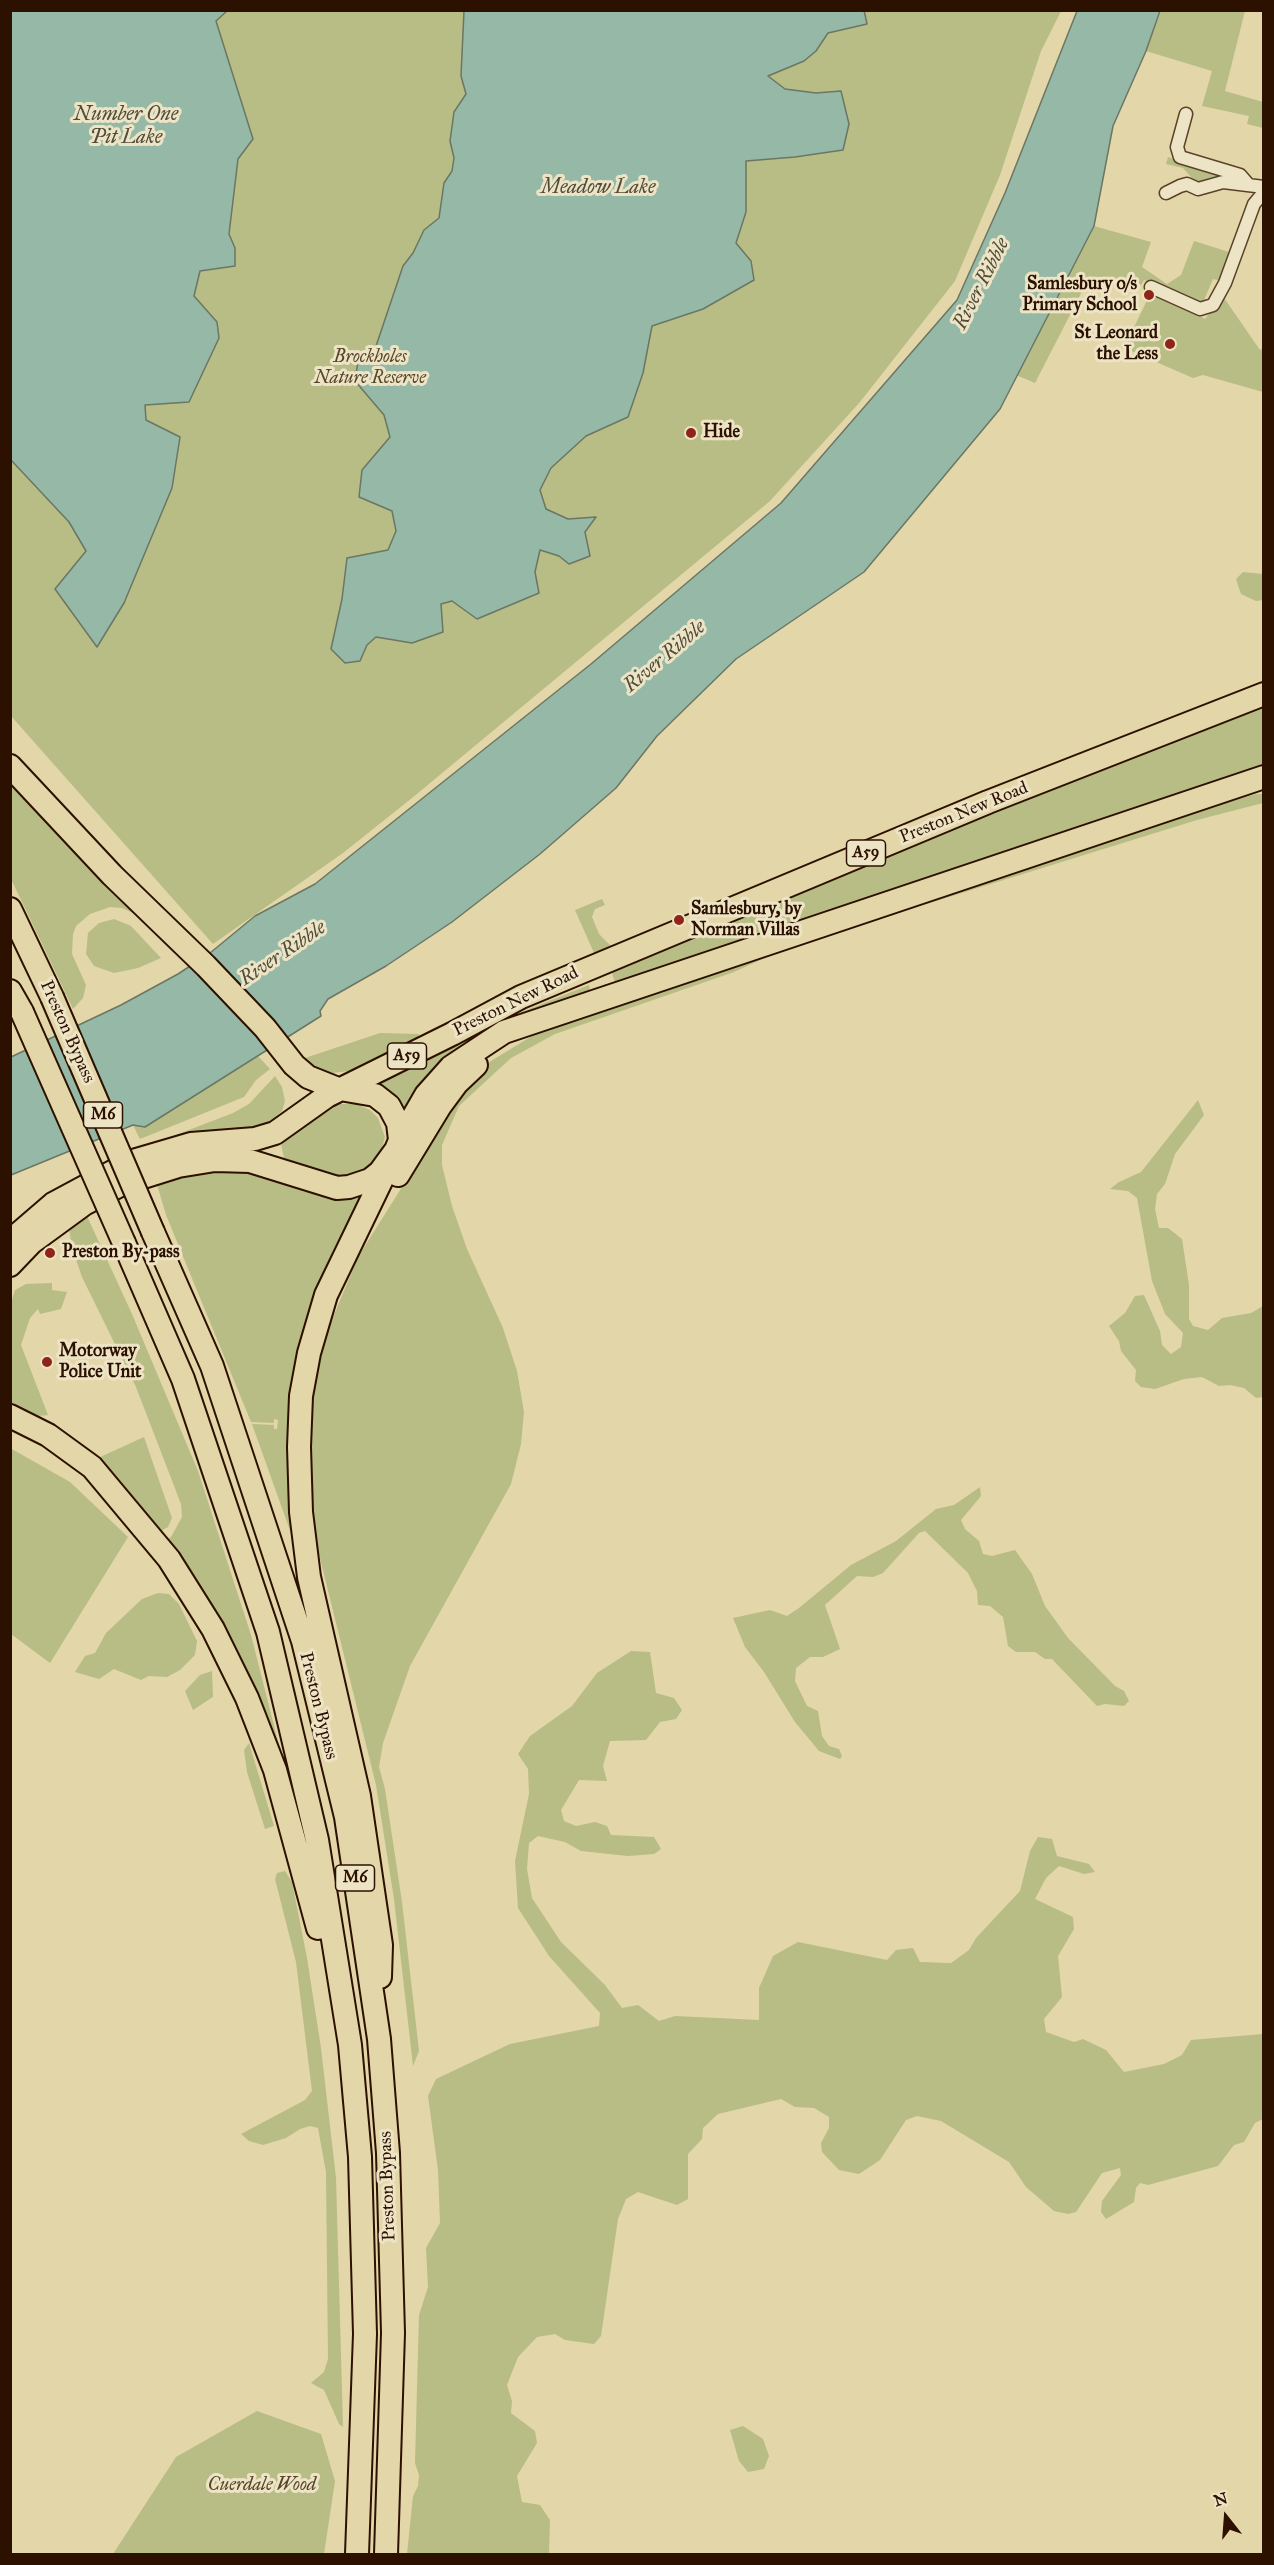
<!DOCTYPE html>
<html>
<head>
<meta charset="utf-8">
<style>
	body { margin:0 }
	#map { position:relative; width:1274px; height:2565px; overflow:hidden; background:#e3d6a8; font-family:"IM FELL Great Primer",serif }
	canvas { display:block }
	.frame { position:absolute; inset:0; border:12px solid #2d1100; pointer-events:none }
	.north { position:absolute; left:1196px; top:2487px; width:60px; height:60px; -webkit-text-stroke:4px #ede4c6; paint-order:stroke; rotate:343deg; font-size:16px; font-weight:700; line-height:24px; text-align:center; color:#2d1100 }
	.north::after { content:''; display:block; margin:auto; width:21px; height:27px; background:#2d1100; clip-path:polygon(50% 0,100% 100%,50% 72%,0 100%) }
</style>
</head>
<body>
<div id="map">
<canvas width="1274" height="2565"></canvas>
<div class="frame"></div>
<div class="north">N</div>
</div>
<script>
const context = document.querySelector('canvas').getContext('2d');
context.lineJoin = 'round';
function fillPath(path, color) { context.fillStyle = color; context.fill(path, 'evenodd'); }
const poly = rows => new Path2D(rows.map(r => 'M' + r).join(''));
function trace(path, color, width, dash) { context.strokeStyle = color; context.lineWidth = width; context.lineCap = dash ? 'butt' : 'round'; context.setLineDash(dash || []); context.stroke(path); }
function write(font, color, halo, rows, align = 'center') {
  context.font = font + ' "IM FELL Great Primer",serif'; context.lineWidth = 6; context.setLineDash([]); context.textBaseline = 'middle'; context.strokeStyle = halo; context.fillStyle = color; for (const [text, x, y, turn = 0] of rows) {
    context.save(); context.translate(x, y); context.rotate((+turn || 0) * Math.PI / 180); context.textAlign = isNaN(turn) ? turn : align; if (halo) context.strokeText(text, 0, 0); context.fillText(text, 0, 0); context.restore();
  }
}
fillPath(poly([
	[11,11,1061,11,1041,51,1000,175,955,281,860,402,770,501,412,798,343,853,213,944,11,716],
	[1161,11,1245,11,1225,91,1263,102,1263,128,1247,124,1249,116,1202,106,1212,71,1146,51],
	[1168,157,1219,174,1218,178,1197,184,1183,168,1166,164],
	[1094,226,1151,242,1142,267,1167,284,1181,275,1194,241,1229,252,1222,281,1213,279,1202,305,1144,280,1141,285,1133,281,1127,292,1090,276,1035,383,1016,375],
	[1152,290,1205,319,1222,295,1260,350,1263,348,1263,392,1203,375,1193,378,1124,348],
	[1243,572,1263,574,1263,600,1256,601,1241,594,1236,579],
	[1263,700,1263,769,615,983,610,966],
	[10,782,133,913,122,908,110,907,90,914,76,926,73,934,72,954,86,985,83,998,73,1009,11,879],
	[1256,794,1263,794,1263,803,1197,820,923,905,769,956,734,972,555,1034,511,1058,459,1106,442,1145,442,1165,452,1206,467,1249,503,1328,517,1371,524,1412,521,1444,511,1484,410,1666,383,1743,379,1767,385,1789,402,1902,419,2051,413,2066,394,1899,376,1785,316,1542,310,1485,310,1405,317,1356,358,1257,463,1090,491,1061,555,1022,1198,810],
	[602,899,605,905,595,909,592,917,599,934,611,946,594,953,575,910],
	[114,919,131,926,161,958,138,968,114,973,94,966,86,954,88,933,99,923],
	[589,985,590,990,507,1023,404,1116,369,1084,452,1041,455,1047,519,1013],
	[380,1033,419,1034,417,1041,368,1066,349,1071,333,1073,314,1068,305,1058],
	[258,1056,270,1069,256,1080,244,1097,140,1139,133,1125,145,1127],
	[275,1076,282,1087,285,1101,282,1111,272,1120,258,1126,189,1136,142,1148,233,1113,249,1104],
	[1198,1100,1204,1115,1175,1154,1165,1184,1157,1194,1155,1209,1159,1228,1168,1228,1182,1239,1189,1285,1189,1319,1193,1326,1208,1330,1222,1318,1251,1313,1263,1306,1263,1397,1256,1398,1244,1388,1230,1385,1219,1386,1202,1377,1184,1379,1155,1389,1141,1387,1135,1381,1136,1370,1121,1351,1119,1341,1109,1326,1125,1313,1135,1296,1144,1295,1160,1331,1162,1345,1171,1354,1181,1347,1183,1333,1165,1314,1152,1281,1137,1198,1128,1191,1110,1189,1119,1182,1141,1172],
	[339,1104,356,1104,370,1110,378,1118,385,1137,380,1155,360,1172,339,1177,285,1163,281,1144,321,1112],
	[222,1167,364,1189,329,1259,296,1357,289,1411,289,1478,295,1538,293,1539,252,1424,274,1425,274,1429,277,1429,278,1420,274,1419,274,1423,251,1422,166,1215,156,1181],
	[86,1214,132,1314,198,1471,251,1635,284,1765,164,1542,171,1537,182,1517,181,1504,136,1387,82,1277,72,1248,69,1228],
	[52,1283,52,1290,67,1292,61,1309,40,1314,38,1309,30,1318,21,1345,48,1415,38,1416,11,1405,10,1306,15,1290,26,1284],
	[144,1437,172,1518,168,1527,157,1533,98,1458],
	[10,1448,70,1482,128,1537,50,1663,11,1634],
	[980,1487,981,1496,961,1520,965,1529,979,1541,983,1554,992,1556,1015,1550,1032,1574,1045,1606,1068,1638,1115,1686,1124,1691,1129,1701,1124,1706,1105,1704,1097,1706,1052,1659,1045,1659,1035,1652,1016,1652,1008,1646,1003,1617,990,1606,978,1605,977,1591,968,1573,925,1531,919,1533,883,1573,873,1577,857,1576,825,1605,840,1649,823,1657,810,1657,796,1668,795,1681,807,1706,818,1711,822,1736,829,1746,839,1749,842,1756,840,1759,819,1751,795,1722,764,1672,745,1647,733,1618,770,1610,787,1616,799,1608,851,1565,896,1541,936,1509,954,1505],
	[158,1593,169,1594,179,1604,197,1641,195,1655,180,1670,167,1677,149,1676,141,1680,114,1669,99,1679,75,1672,85,1656,95,1653,106,1633,142,1599],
	[631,1651,650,1652,656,1693,674,1698,682,1710,676,1719,660,1722,646,1740,610,1741,603,1766,607,1781,579,1780,561,1810,564,1821,576,1826,595,1822,607,1826,611,1835,654,1837,661,1849,654,1854,628,1856,581,1851,565,1842,538,1836,529,1843,527,1869,532,1898,561,1942,605,1985,622,2008,638,2005,659,2021,675,2016,759,2020,759,1988,773,1956,798,1942,887,1960,896,1950,913,1948,920,1962,951,1963,969,1950,976,1938,1020,1891,1030,1851,1038,1837,1052,1839,1057,1856,1089,1864,1095,1872,1084,1874,1059,1866,1046,1878,1035,1899,1073,1917,1074,1929,1058,1956,1062,1997,1044,2019,1046,2032,1074,2042,1083,2039,1106,2050,1124,2072,1164,2064,1182,2055,1191,2040,1263,2034,1263,2119,1255,2123,1244,2142,1234,2145,1218,2166,1148,2185,1140,2183,1136,2188,1134,2202,1106,2219,1101,2212,1102,2201,1121,2175,1120,2168,1102,2173,1076,2212,1068,2214,1054,2211,1026,2187,1009,2162,941,2121,917,2116,906,2120,880,2160,859,2174,839,2170,822,2152,821,2143,829,2128,829,2117,814,2108,795,2107,781,2099,718,2114,703,2128,702,2139,688,2154,688,2199,677,2205,638,2192,626,2199,618,2219,601,2336,594,2344,565,2340,555,2334,537,2337,518,2357,507,2385,512,2401,511,2413,535,2431,537,2443,517,2476,522,2502,540,2505,550,2520,549,2554,407,2554,413,2496,418,2486,419,2475,415,2463,419,2315,428,2287,426,2248,440,2223,438,2170,428,2096,436,2079,510,2044,599,2026,600,2013,549,1956,518,1908,515,1861,529,1794,528,1769,518,1754,530,1736,572,1706,597,1673],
	[212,1671,213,1697,193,1710,185,1691,200,1675],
	[249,1743,274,1826,265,1829,247,1772,244,1750],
	[285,1871,292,1882,307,1958,321,2048,336,2178,343,2427,339,2424,324,2390,311,2383,324,2372,328,2359,326,2172,318,2128,310,2126,300,2129,286,2138,263,2145,249,2141,241,2134,305,2100,312,2091,296,1962,275,1879,277,1873],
	[257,2411,321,2434,335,2481,324,2554,113,2554,176,2457],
	[743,2426,763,2439,769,2456,764,2469,748,2472,739,2461,730,2430]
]), '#b7bd85');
const water = poly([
	[11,10,227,11,216,21,253,139,238,159,229,234,235,248,235,266,200,271,194,296,217,322,219,338,189,402,145,405,146,420,180,437,172,488,124,603,97,647,55,589,86,551,69,522,11,460,11,10],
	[464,11,864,10,867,24,828,33,816,51,804,61,768,76,785,89,816,93,841,91,849,124,843,150,795,157,746,161,746,212,736,243,751,261,754,280,703,309,652,326,643,373,628,417,586,436,551,468,540,490,546,509,568,519,596,517,585,532,590,556,569,564,559,556,540,550,535,572,539,593,477,619,452,601,441,604,443,632,412,643,376,637,367,645,360,661,345,663,331,649,342,599,347,558,388,550,396,531,392,511,359,497,362,470,390,437,384,415,355,381,358,361,374,352,403,266,413,253,424,230,439,218,444,183,452,171,454,158,450,141,454,112,466,94,461,76,464,11],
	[1077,11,1160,11,1146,51,1113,126,1094,226,1000,409,864,572,736,659,657,736,616,788,540,854,452,922,386,966,328,999,320,1011,321,1016,145,1127,133,1125,11,1175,11,1057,121,1005,178,974,210,953,255,916,315,884,591,664,781,503,957,300,1005,193,1077,11]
]);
fillPath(water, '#95b9a6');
trace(water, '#6b7664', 1.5);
const street = poly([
	[1186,114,1177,147,1180,157,1240,175,1247,183],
	[1166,193,1180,186,1187,184,1198,189,1223,182,1264,187],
	[1151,287,1200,309,1213,305,1225,283,1254,204,1264,192]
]);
const highway = poly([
	[10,766,112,875,206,966,265,1028,294,1065,308,1077,338,1089],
	[10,909,52,997],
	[10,991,22,1012],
	[400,1140,426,1095,451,1067,504,1032,1264,777],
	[398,1175,440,1106,457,1083,476,1065],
	[153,1232,212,1366,303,1641,346,1817,379,2039,388,2153,393,2333,386,2554],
	[10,1241,53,1204,133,1161,191,1144,255,1139,275,1133,327,1096,452,1034,521,997,988,802,1264,694],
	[124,1243,183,1379,268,1632,317,1840,350,2045,360,2157,365,2334,357,2554],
	[10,1265,32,1242,84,1204,124,1183,178,1166,215,1160,250,1161,337,1188,349,1187,370,1180,380,1172,396,1150,400,1140,398,1123,389,1106,375,1095,340,1089],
	[10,1416,48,1435,92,1467,169,1559,213,1629,247,1698,275,1770,318,1928],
	[380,1977,381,1945,359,1796,309,1577,301,1512,299,1447,301,1396,309,1353,326,1295,396,1150]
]);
trace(street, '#5a422a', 15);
trace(highway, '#2d1100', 26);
trace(street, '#ede4c6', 12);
trace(highway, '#e3d6a8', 22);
const highwayBridge = poly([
	[52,997,153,1232],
	[22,1012,124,1243]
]);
trace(highwayBridge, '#2d1100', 26, []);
trace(highwayBridge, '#e3d6a8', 22);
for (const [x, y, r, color] of [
	[1149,295,6,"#8f2418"],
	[1170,344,6,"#8f2418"],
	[691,433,6,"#8f2418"],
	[679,920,6,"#8f2418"],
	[50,1253,6,"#8f2418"],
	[47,1362,6,"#8f2418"]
]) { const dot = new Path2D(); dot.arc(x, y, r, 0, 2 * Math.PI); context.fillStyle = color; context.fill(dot); trace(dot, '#ede4c6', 2); }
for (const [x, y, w] of [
	[866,853,39],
	[407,1056,39],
	[103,1115,39],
	[355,1878,39]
]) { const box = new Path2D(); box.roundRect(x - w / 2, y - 13, w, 26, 4.5); context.fillStyle = '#ede4c6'; context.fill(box); trace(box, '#2d1100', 1.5); }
write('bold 16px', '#2d1100', null, [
	["A59",866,853],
	["A59",407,1056],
	["M6",103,1115],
	["M6",355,1878]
]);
write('bold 18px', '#2d1100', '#ede4c6', [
	["Samlesbury o/s",1137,285,"right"],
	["Primary School",1137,306,"right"],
	["St Leonard",1158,334,"right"],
	["the Less",1158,355,"right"],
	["Hide",703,433],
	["Samlesbury, by",691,910],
	["Norman Villas",691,931],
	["Preston By-pass",62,1253],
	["Motorway",59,1352],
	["Police Unit",59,1373]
], 'left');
write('italic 18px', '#564528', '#ede4c6', [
	["Brockholes",370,358],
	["Nature Reserve",370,379],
	["Cuerdale Wood",262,2486]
]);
write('18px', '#2d1100', '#ede4c6', [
	["Preston New Road",964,813,-22],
	["Preston New Road",516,1002,-26],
	["Preston Bypass",67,1032,66],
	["Preston Bypass",318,1706,76],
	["Preston Bypass",388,2186,-92]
]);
write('italic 20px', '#514c3a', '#ede4c6', [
	["Number One",126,115],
	["Pit Lake",126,138],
	["Meadow Lake",598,188],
	["River Ribble",982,284,-63],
	["River Ribble",665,657,-40],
	["River Ribble",283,954,-34]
]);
</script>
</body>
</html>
